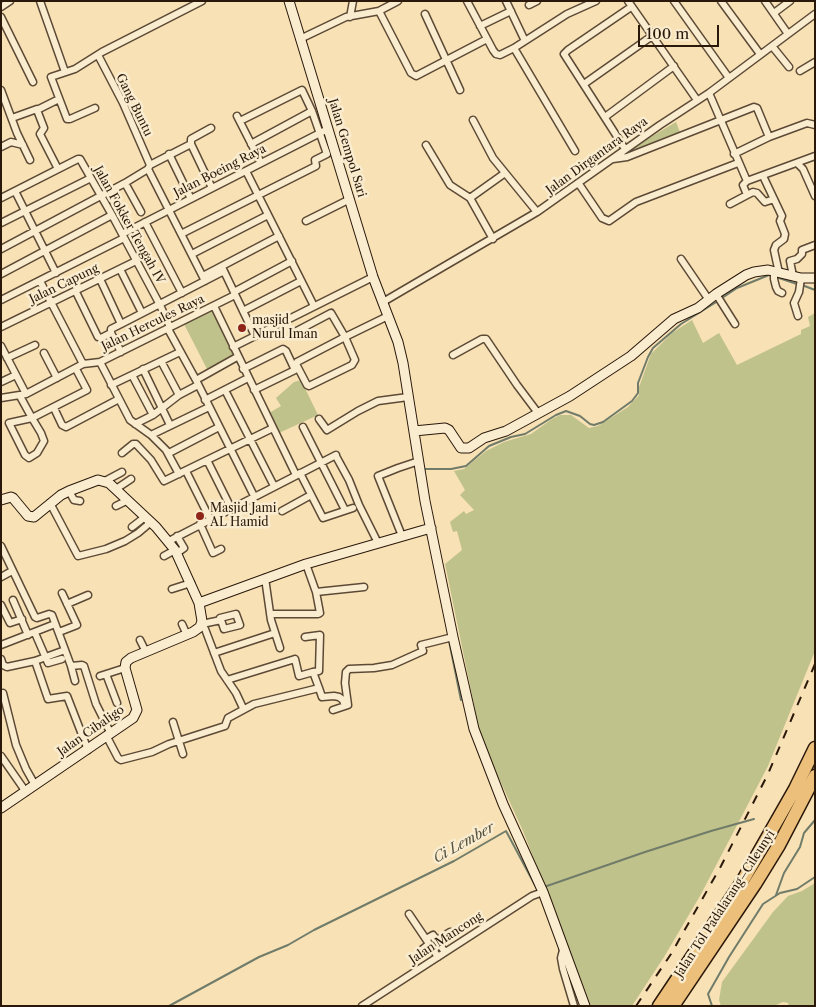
<!DOCTYPE html>
<html>
<head>
<meta charset="utf-8">
<style>
	body { margin:0 }
	#map { position:relative; width:816px; height:1007px; overflow:hidden; background:#f7e1b5; font-family:"Libre Caslon Text",serif }
	canvas { display:block }
	.frame { position:absolute; inset:0; border:2px solid #2a180b; pointer-events:none }
	.scale { position:absolute; left:638px; top:25px; width:81px; height:22px; box-sizing:border-box; border:2px solid #2a180b; border-top:0; padding-left:6px; font-size:15px; line-height:18px; white-space:nowrap; color:#2a180b; -webkit-text-stroke:4px #faeccf; paint-order:stroke }
</style>
</head>
<body>
<div id="map">
<canvas width="816" height="1007"></canvas>
<div class="frame"></div>
<div class="scale">100 m</div>
</div>
<script>
const context = document.querySelector('canvas').getContext('2d');
context.lineJoin = 'round';
function fillPath(path, color) { context.fillStyle = color; context.fill(path, 'evenodd'); }
const poly = rows => new Path2D(rows.map(r => 'M' + r).join(''));
function trace(path, color, width, dash) { context.strokeStyle = color; context.lineWidth = width; context.lineCap = dash ? 'butt' : 'round'; context.setLineDash(dash || []); context.stroke(path); }
function write(font, color, halo, rows, align = 'center') {
  context.font = font + ' "Libre Caslon Text",serif'; context.lineWidth = 5; context.setLineDash([]); context.textBaseline = 'middle'; context.strokeStyle = halo; context.fillStyle = color; for (const [text, x, y, turn = 0] of rows) {
    context.save(); context.translate(x, y); context.rotate((+turn || 0) * Math.PI / 180); context.textAlign = isNaN(turn) ? turn : align; if (halo) context.strokeText(text, 0, 0); context.fillText(text, 0, 0); context.restore();
  }
}
fillPath(poly([
	[676,122,680,132,623,155,622,154],
	[212,309,234,356,207,369,184,324],
	[815,313,815,651,768,766,700,896,664,957,632,1006,591,1006,523,831,481,739,445,564,462,550,457,531,453,532,450,522,464,511,466,514,474,510,460,495,465,490,454,471,464,469,486,451,504,442,531,434,552,419,560,415,571,415,589,428,598,426,628,407,639,395,639,387,651,354,672,333,692,320,703,343,719,333,737,365,801,334,801,330,810,326,808,317],
	[301,380,318,415,279,433,269,413,281,406,276,398,294,382],
	[815,883,815,1006,789,1006,788,1003,783,1002,774,1006,721,1006,719,1000,722,982,773,912,788,896,802,891]
]), '#c0c28b');
trace(poly([
	[776,277,797,284],
	[802,285,815,290],
	[722,298,737,288,769,275],
	[423,469,451,469,466,466,489,446,511,437,525,434,556,415,566,411,580,416,590,424,594,425,603,422,632,401,638,393,638,383,648,357,653,348,681,324,718,301],
	[416,472,419,489],
	[449,641,461,700],
	[544,887,645,852,711,831,754,819],
	[776,895,784,873,800,847,804,833,815,820],
	[169,1006,259,957,288,945,314,930,454,861,506,831,537,889],
	[712,1006,708,994,729,957,763,904,780,893,797,889,815,877]
]), '#707c69', 2);
const street = poly([
	[40,1,65,72],
	[467,1,493,50,496,54,500,55,514,48,567,14,596,1],
	[506,1,525,41],
	[628,1,697,100],
	[674,1,729,78],
	[721,1,760,54],
	[765,1,788,34],
	[529,5,537,1],
	[1,7,10,1],
	[379,11,398,1],
	[774,13,790,1],
	[425,14,460,90],
	[1,17,33,82],
	[350,17,353,1],
	[480,26,511,11],
	[300,39,346,17,379,11,411,73,416,76,487,39],
	[772,46,789,67],
	[514,48,575,151],
	[98,55,123,103,150,165],
	[800,71,815,62],
	[584,84,652,36],
	[1,90,17,133,30,160],
	[709,93,747,181,815,156],
	[95,108,70,119,67,119,51,77,75,69,102,52,202,1],
	[237,116,261,163],
	[605,117,674,66],
	[12,118,37,109],
	[473,120,493,158,537,212],
	[191,144,191,139,211,128],
	[251,144,312,111],
	[426,145,450,185,470,198,493,239],
	[1,147,11,142,23,145],
	[625,149,564,54,568,50,631,7],
	[169,154,191,199],
	[734,154,769,137,807,123,815,125],
	[613,159,627,157,754,107,757,108,769,137],
	[797,163,803,169,815,196],
	[58,169,40,134,44,128,37,110,59,99],
	[148,169,205,281],
	[246,171,314,306],
	[763,176,781,214,782,216,780,221,785,234,784,239,776,245,774,250,779,273],
	[125,183,141,212],
	[579,184,602,218,609,221,636,202,738,163],
	[15,191,56,273],
	[747,195,753,192,757,193,765,202,774,199],
	[1,198,78,159,80,159,112,215,160,305,170,327],
	[470,198,505,173],
	[730,204,747,195,743,185,747,181],
	[306,221,350,199],
	[145,222,182,293],
	[1,223,91,178],
	[122,234,324,131],
	[181,234,316,166,315,160,327,154,312,111,302,90,240,121],
	[1,249,125,183,148,169,150,165,191,144,212,188],
	[192,254,268,215],
	[681,259,709,300],
	[222,267,255,336],
	[120,269,142,313],
	[774,271,774,279,776,287,778,291,782,293],
	[1,274,112,215],
	[203,276,279,236],
	[793,276,790,261,797,259,802,254,802,250,815,245],
	[100,279,121,324],
	[40,281,83,364],
	[76,292,98,337,101,338,111,333,111,329,121,324,224,271],
	[234,292,292,261],
	[716,294,735,324],
	[1,300,124,238],
	[383,302,537,212,660,125,709,93,815,14],
	[214,306,296,475],
	[243,311,301,281],
	[798,316,794,303,799,292,801,278],
	[1,327,136,261],
	[168,329,196,380,254,496],
	[111,333,121,352],
	[293,333,331,313,345,337,355,360,352,365,309,386,307,385,296,364,297,362,345,337,388,316],
	[1,346,26,394],
	[233,347,373,277],
	[44,353,57,378],
	[453,355,482,339,486,339,517,385,538,413],
	[7,358,35,345],
	[161,361,179,395],
	[100,362,130,420,151,435,166,450,179,474],
	[143,369,170,425],
	[243,369,283,349,286,351,295,370,254,390],
	[132,375,153,415],
	[196,380,237,357],
	[1,382,16,375],
	[111,385,180,352],
	[227,394,274,486],
	[20,396,21,398,32,418,41,433,44,441,37,453,29,458,25,455,9,423,32,418,87,390,76,369],
	[1,398,26,394,83,364,100,362,235,295],
	[205,400,248,378],
	[54,408,62,425,66,427,119,399],
	[319,419,327,430,358,411,378,401,408,397],
	[135,424,153,415,179,395,198,385],
	[303,427,345,510],
	[151,435,209,407],
	[122,453,133,444,136,444,151,460,164,481,273,428],
	[169,453,219,427],
	[337,458,349,480,359,505,378,543],
	[207,460,231,508],
	[186,471,210,519],
	[300,473,323,518,353,508],
	[105,481,122,472],
	[116,489,131,479],
	[69,491,74,500,80,501],
	[50,503,78,556,106,549,125,541,138,533,151,522],
	[116,506,128,500],
	[282,511,311,495],
	[200,524,213,553,221,549],
	[132,527,145,517],
	[402,536,378,476,398,468,419,461],
	[169,541,336,455],
	[1,546,35,617,37,618,49,614,52,615,71,666,75,681],
	[177,553,184,548,177,536],
	[164,556,175,550],
	[1,577,12,571],
	[265,578,271,620,280,648],
	[172,589,191,583],
	[316,592,364,587],
	[13,600,28,635],
	[67,604,88,595],
	[1,605,10,623,22,619],
	[270,614,318,614,320,613,316,592,306,564],
	[182,624,187,635],
	[202,624,221,620,224,629,240,625,236,614,220,618,221,620],
	[202,625,205,629,221,671,236,693,243,708],
	[59,632,77,625,62,593],
	[35,633,48,663,62,659],
	[305,637,320,635,319,671,313,672],
	[140,640,146,652],
	[1,645,55,624],
	[214,653,275,633],
	[1,659,3,665,7,667,35,661,65,650],
	[35,661,48,699,67,696,88,750],
	[71,666,82,665,84,666,96,704,111,734],
	[106,674,117,703],
	[100,676,125,668],
	[319,688,322,697,334,696,339,697,343,700,345,706],
	[3,693,16,745,26,769,35,785],
	[333,710,348,705,345,683,346,672,349,669,374,668,392,665,423,651,421,645,453,637],
	[173,722,183,754],
	[107,737,118,758,121,760,152,752,169,744,225,726,228,718,254,704,319,688,313,672,299,676,295,659,227,680],
	[1,756,26,792],
	[409,914,438,957],
	[426,939,433,935,445,952],
	[437,940,450,932],
	[563,950,561,958,563,969,574,1006],
	[420,951,429,944],
	[362,1006,532,896,543,892]
]);
const secondary = poly([
	[289,1,373,277,398,342,403,363,425,501,453,637,474,729,503,804,543,892,585,1006],
	[414,431,445,428,449,430,461,448,469,448,484,438,506,431,570,396,631,356,674,319,698,308,716,294,746,275,754,272,768,270,801,278,815,278],
	[1,500,11,497,13,498,28,516,34,517,61,495,69,491,98,480,109,483,156,527,175,550,199,603,202,621,200,627,193,632,131,658,126,662,125,668,137,710,133,718,1,808],
	[199,603,306,564,431,528]
]);
const highway = poly([
	[659,1006,742,882,795,789,815,748],
	[673,1006,755,884,779,845,815,776]
]);
trace(street, '#5d4a36', 9);
trace(secondary, '#2a180b', 11);
trace(highway, '#2a180b', 15);
trace(street, '#faeccf', 6);
trace(secondary, '#faeccf', 9);
trace(highway, '#ecc07a', 12);
trace(poly([
	[636,1006,671,954,721,866,768,774,815,664]
]), '#2a180b', 2, [9, 9]);
for (const [x, y, r, color] of [
	[242,328,5,"#8f2418"],
	[200,516,5,"#8f2418"]
]) { const dot = new Path2D(); dot.arc(x, y, r, 0, 2 * Math.PI); context.fillStyle = color; context.fill(dot); trace(dot, '#faeccf', 2); }
write('12px', '#2a180b', '#faeccf', [
	["Gang Buntu",134,105,64],
	["Jalan Gempol Sari",347,148,73],
	["Jalan Dirgantara Raya",597,156,-36],
	["Jalan Boeing Raya",220,171,-27],
	["Jalan Fokker Tengah IV",129,225,61],
	["Jalan Capung",64,284,-26],
	["Jalan Hercules Raya",153,323,-26],
	["Jalan Cibaligo",91,731,-35],
	["Jalan Tol Padalarang–Cileunyi",725,904,-57],
	["Jalan Mancong",446,938,-33]
]);
write('12px', '#2a180b', '#faeccf', [
	["masjid",252,321],
	["Nurul Iman",252,335],
	["Masjid Jami",210,509],
	["AL Hamid",210,523]
], 'left');
write('italic 14px', '#535242', '#faeccf', [
	["Ci Lember",464,843,-29]
]);
</script>
</body>
</html>
